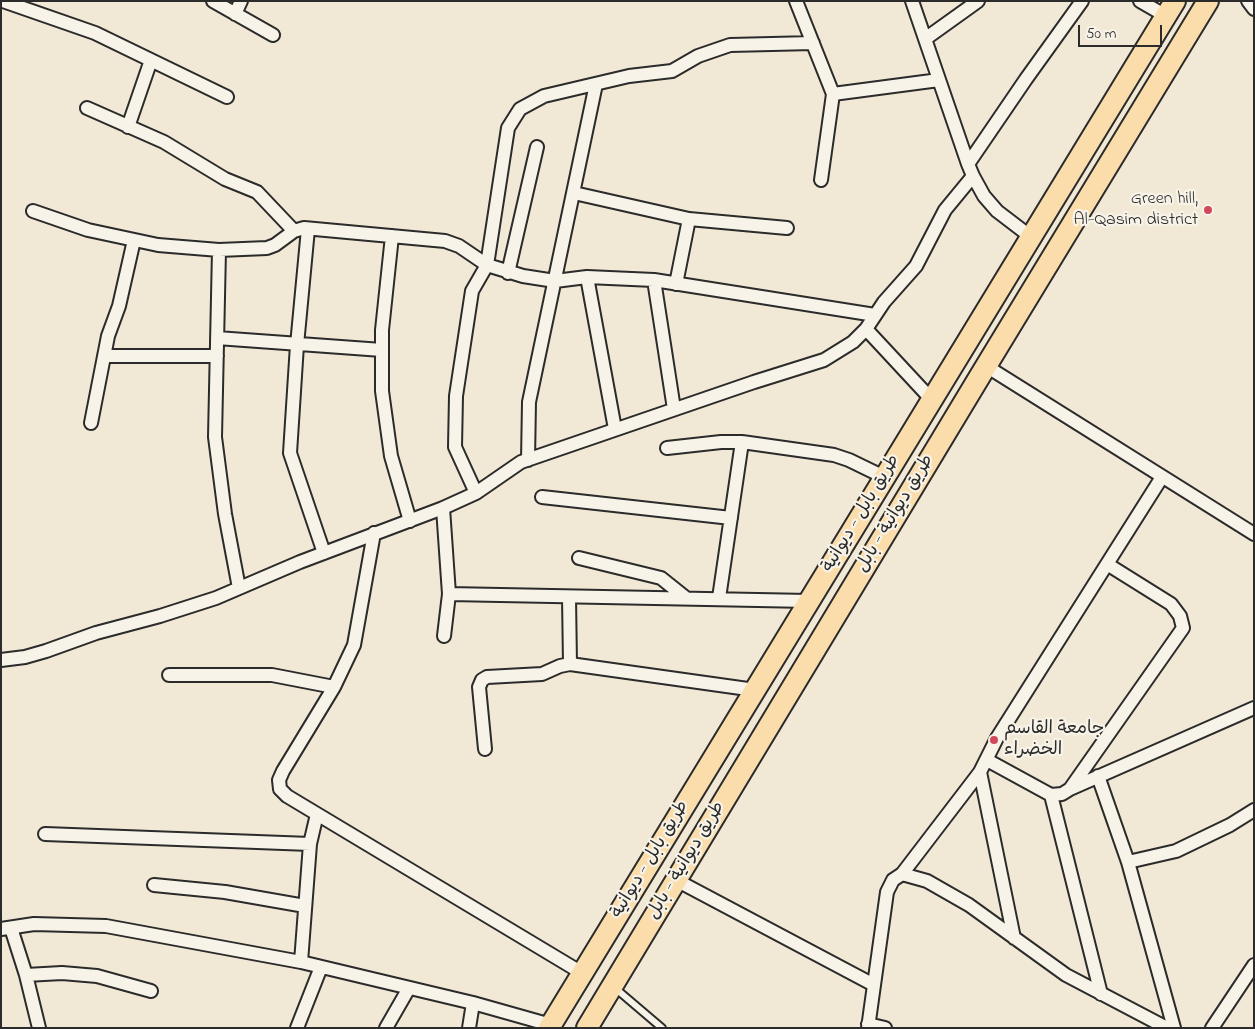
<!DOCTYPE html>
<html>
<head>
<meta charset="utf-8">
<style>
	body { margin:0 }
	#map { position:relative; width:1255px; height:1029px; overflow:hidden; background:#f2e8d6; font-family:"Indie Flower",sans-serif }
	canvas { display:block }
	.frame { position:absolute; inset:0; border:2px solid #2b2b2b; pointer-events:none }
	.scale { position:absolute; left:1078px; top:25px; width:84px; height:22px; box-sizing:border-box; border:2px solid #2b2b2b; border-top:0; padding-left:6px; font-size:15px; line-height:18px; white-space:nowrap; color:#2b2b2b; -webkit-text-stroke:4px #f7f3e8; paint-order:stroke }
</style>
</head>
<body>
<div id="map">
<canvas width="1255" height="1029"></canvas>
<div class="frame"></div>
<div class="scale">50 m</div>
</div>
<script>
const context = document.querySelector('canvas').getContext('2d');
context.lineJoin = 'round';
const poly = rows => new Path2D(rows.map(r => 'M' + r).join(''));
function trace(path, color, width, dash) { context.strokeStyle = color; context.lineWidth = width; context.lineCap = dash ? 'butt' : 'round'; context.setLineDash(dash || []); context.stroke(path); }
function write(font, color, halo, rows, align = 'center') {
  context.font = font + ' "Indie Flower","Playpen Sans Arabic",sans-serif'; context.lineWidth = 4.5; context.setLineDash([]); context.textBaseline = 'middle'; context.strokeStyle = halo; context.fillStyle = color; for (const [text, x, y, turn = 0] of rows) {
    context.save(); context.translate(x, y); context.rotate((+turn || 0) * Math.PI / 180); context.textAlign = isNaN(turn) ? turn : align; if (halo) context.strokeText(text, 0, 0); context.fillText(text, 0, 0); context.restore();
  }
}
const service = poly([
	[615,988,662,1028]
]);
const minor = poly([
	[3,1,95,33,227,97],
	[213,1,273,35],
	[796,1,833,94],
	[912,1,968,164,973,176,984,196,997,211,1031,237],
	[1140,1,1166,16],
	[1248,1,1254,9],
	[235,14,241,1],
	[925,39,978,1],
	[87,108,164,142,225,179,257,192,294,231],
	[128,127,151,60],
	[968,164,1026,79,1082,1],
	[821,180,833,94,939,80],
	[574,193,689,219,787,228],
	[33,211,88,230,158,245,219,250,267,248,275,245,294,231,304,228,445,241,459,246,487,265,523,276,555,281,587,277,654,280,875,315],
	[308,229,297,345,290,453,324,553],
	[392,236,382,330,382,391,391,456,410,521],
	[219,250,215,437,225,514,239,588],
	[508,273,537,147],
	[587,277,615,429],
	[654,280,674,409],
	[676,284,689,219],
	[866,329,932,400],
	[217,338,382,350],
	[104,356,217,356],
	[986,366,1254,534],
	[91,423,108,336,119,306,134,240],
	[667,448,721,442,742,442,834,455,849,460,884,477],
	[528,460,529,402,596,84],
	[476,493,455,447,456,396,472,291,487,265,508,128,520,109,544,96,629,76,672,71,698,56,730,45,813,43],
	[542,497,731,518],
	[443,508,449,594,444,636],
	[374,533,354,645,334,687,283,771,279,780,280,789,287,796,582,973],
	[579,558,661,578,686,598],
	[449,594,809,601],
	[569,597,570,664],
	[719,598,742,442],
	[1,660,25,657,46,651,96,633,160,616,216,598,300,562,443,508,476,493,521,462,754,382,824,360,853,342,866,329,884,302,916,266,945,210,973,176],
	[169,675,272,675,334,687],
	[485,749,479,687,482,680,487,677,542,674,560,666,570,664,755,690],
	[987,760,1051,795,1062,794,1070,789,1183,628,1180,616,1171,604,1107,564],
	[980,772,1014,938],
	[1098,776,1128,862,1174,1028],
	[1070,789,1254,708],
	[1051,795,1101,994],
	[45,834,310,844],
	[1128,862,1176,851,1230,825,1254,810],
	[902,874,927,881,969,905,1066,975,1167,1028],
	[676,880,874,985],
	[154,885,225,892,305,906],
	[11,928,26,975,39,1028],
	[1,929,34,924,106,926,301,962,473,1003,551,1025],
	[301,962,310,844,317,814],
	[26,975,62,973,97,976,151,991],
	[868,1024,885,1028],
	[297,1028,321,967],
	[386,1028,409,988],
	[469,1028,473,1003],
	[868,1028,887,892,893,880,902,874,980,772,997,738,1162,477],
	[1212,1028,1254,965]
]);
const trunk = poly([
	[549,1028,1175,1],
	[587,1028,980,376,1208,1]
]);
trace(service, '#2b2b2b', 10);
trace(minor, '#2b2b2b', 16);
trace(trunk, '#2b2b2b', 24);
trace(service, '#f7f3e8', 6);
trace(minor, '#f7f3e8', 12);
trace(trunk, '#fbddab', 20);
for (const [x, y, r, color] of [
	[1208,210,5,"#d1495b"],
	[994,740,5,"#d1495b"]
]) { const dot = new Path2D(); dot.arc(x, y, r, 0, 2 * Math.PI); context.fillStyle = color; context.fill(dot); trace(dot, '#f7f3e8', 2); }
write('18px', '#2b2b2b', '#f7f3e8', [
	["Green hill,",1198,200],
	["Al-Qasim district",1198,221],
	["جامعة القاسم",1004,730,"left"],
	["الخضراء",1004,751,"left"]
], 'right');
write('18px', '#2b2b2b', '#f7f3e8', [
	["طريق بابل - ديوانية",862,514,-59],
	["طريق ديوانية - بابل",896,514,-59],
	["طريق بابل - ديوانية",651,860,-59],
	["طريق ديوانية - بابل",687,861,-59]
]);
</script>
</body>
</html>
